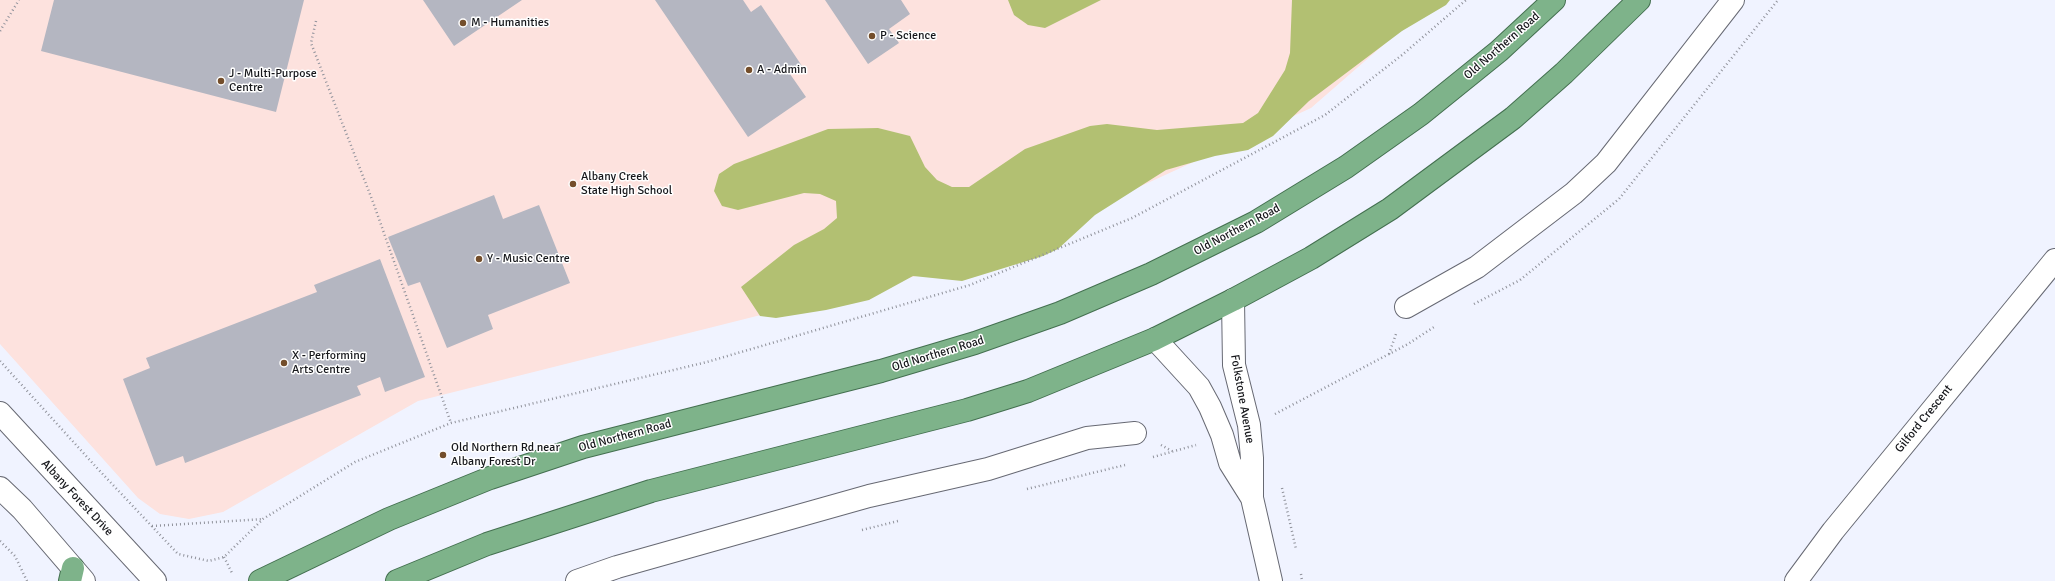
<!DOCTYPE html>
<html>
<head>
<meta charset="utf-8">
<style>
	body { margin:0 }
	canvas { display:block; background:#f0f3ff }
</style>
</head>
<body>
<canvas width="2055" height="581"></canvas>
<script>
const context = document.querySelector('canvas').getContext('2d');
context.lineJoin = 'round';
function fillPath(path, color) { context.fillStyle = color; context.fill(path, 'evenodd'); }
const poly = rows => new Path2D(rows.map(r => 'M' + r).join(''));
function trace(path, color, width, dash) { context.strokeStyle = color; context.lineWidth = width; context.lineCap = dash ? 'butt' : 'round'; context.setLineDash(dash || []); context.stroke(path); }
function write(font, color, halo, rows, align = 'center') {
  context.font = font + ' Signika,sans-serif'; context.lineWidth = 3; context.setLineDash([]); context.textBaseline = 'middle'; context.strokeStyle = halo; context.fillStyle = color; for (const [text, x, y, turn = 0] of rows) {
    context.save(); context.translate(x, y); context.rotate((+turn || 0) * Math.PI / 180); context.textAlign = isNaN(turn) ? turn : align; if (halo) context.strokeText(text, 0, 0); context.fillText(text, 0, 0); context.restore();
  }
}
fillPath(poly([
	[0,0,1435,0,1311,108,980,260,418,401,223,512,189,519,160,514,138,498,0,344]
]), '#fde2de');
fillPath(poly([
	[1008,0,1101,0,1045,28,1028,25,1014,15],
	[1292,0,1450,0,1446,5,1402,31,1309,101,1273,136,1248,150,1215,156,1166,170,1095,215,1058,249,1043,256,962,281,913,276,869,300,826,310,776,318,760,316,741,287,794,245,824,229,837,218,836,201,820,194,804,193,738,210,722,206,714,191,719,174,734,164,828,129,878,128,910,136,925,167,937,180,952,187,969,187,1025,149,1090,126,1107,124,1157,130,1243,123,1258,113,1285,70,1290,53]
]), '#b2c072');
fillPath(poly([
	[54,0,304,0,276,112,41,51],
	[423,0,522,0,454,46],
	[655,0,743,0,751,12,761,5,802,66,790,74,806,97,748,137],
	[825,0,901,0,910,14,889,29,899,43,868,64],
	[494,195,503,219,539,205,570,283,488,315,493,329,447,348,420,282,408,286,388,237],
	[380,259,425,377,385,392,380,377,357,386,361,395,185,463,183,456,156,466,123,379,150,368,146,358,317,292,314,285]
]), '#b4b6c1');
const minor = poly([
	[1233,300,1234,365,1249,425,1252,458,1252,498,1271,581],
	[1406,307,1477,267,1574,193,1606,163,1733,0],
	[1155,339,1199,387,1210,407,1222,435,1230,463,1252,498],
	[577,581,617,567,869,496,988,469,1087,438,1135,433],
	[1796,581,1833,531,2055,260]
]);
const tertiary = poly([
	[0,413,155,581],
	[0,488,22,509,84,581]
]);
const trunk = poly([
	[70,581,73,568],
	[260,581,389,519,490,478,583,447,881,371,975,343,1060,313,1151,274,1256,222,1346,167,1421,114,1499,51,1554,0],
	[397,581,487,544,651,491,967,410,1028,391,1155,339,1233,300,1311,258,1390,209,1513,118,1564,73,1639,0]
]);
trace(minor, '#676973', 24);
trace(tertiary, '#676973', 24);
trace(trunk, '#447050', 24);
trace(poly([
	[316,21,311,43,373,202,451,423],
	[0,31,19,0],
	[1474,304,1520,280,1619,199,1778,0],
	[1389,354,1396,334],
	[0,361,97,468,178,554,209,561,224,557,263,519,355,462,451,423,707,362,970,285,1132,218,1325,115,1402,55,1466,0],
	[1275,414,1408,344,1434,327],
	[1161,445,1172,451],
	[1153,457,1196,445],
	[1282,488,1296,549],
	[1027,489,1125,465],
	[152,526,263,519],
	[862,530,898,521],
	[0,541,15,556,27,581],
	[224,557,232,573],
	[1301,574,1302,581]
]), '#90929b', 2.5, [1, 3]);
trace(minor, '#fff', 22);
trace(tertiary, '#fff', 22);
trace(trunk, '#7eb38a', 22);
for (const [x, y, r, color] of [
	[463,23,4,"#744e2b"],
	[872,36,4,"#744e2b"],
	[749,70,4,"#744e2b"],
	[221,81,4,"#744e2b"],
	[573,184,4,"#744e2b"],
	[479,259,4,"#744e2b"],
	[284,363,4,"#744e2b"],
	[443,455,4,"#744e2b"]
]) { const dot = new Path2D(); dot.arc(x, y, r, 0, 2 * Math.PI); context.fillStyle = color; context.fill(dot); trace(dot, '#fff', 1.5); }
write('12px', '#16171b', '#fff', [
	["M - Humanities",471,23],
	["P - Science",880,36],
	["A - Admin",757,70],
	["J - Multi-Purpose",229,74],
	["Centre",229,88],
	["Albany Creek",581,177],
	["State High School",581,191],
	["Y - Music Centre",487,259],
	["X - Performing",292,356],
	["Arts Centre",292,370],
	["Old Northern Rd near",451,448],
	["Albany Forest Dr",451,462]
], 'left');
write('12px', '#16171b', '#fff', [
	["Old Northern Road",1502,46,-41],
	["Old Northern Road",1237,230,-28],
	["Old Northern Road",938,354,-17],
	["Folkstone Avenue",1242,399,80],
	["Gilford Crescent",1924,419,-51],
	["Old Northern Road",625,436,-15],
	["Albany Forest Drive",77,498,47]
]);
</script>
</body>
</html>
